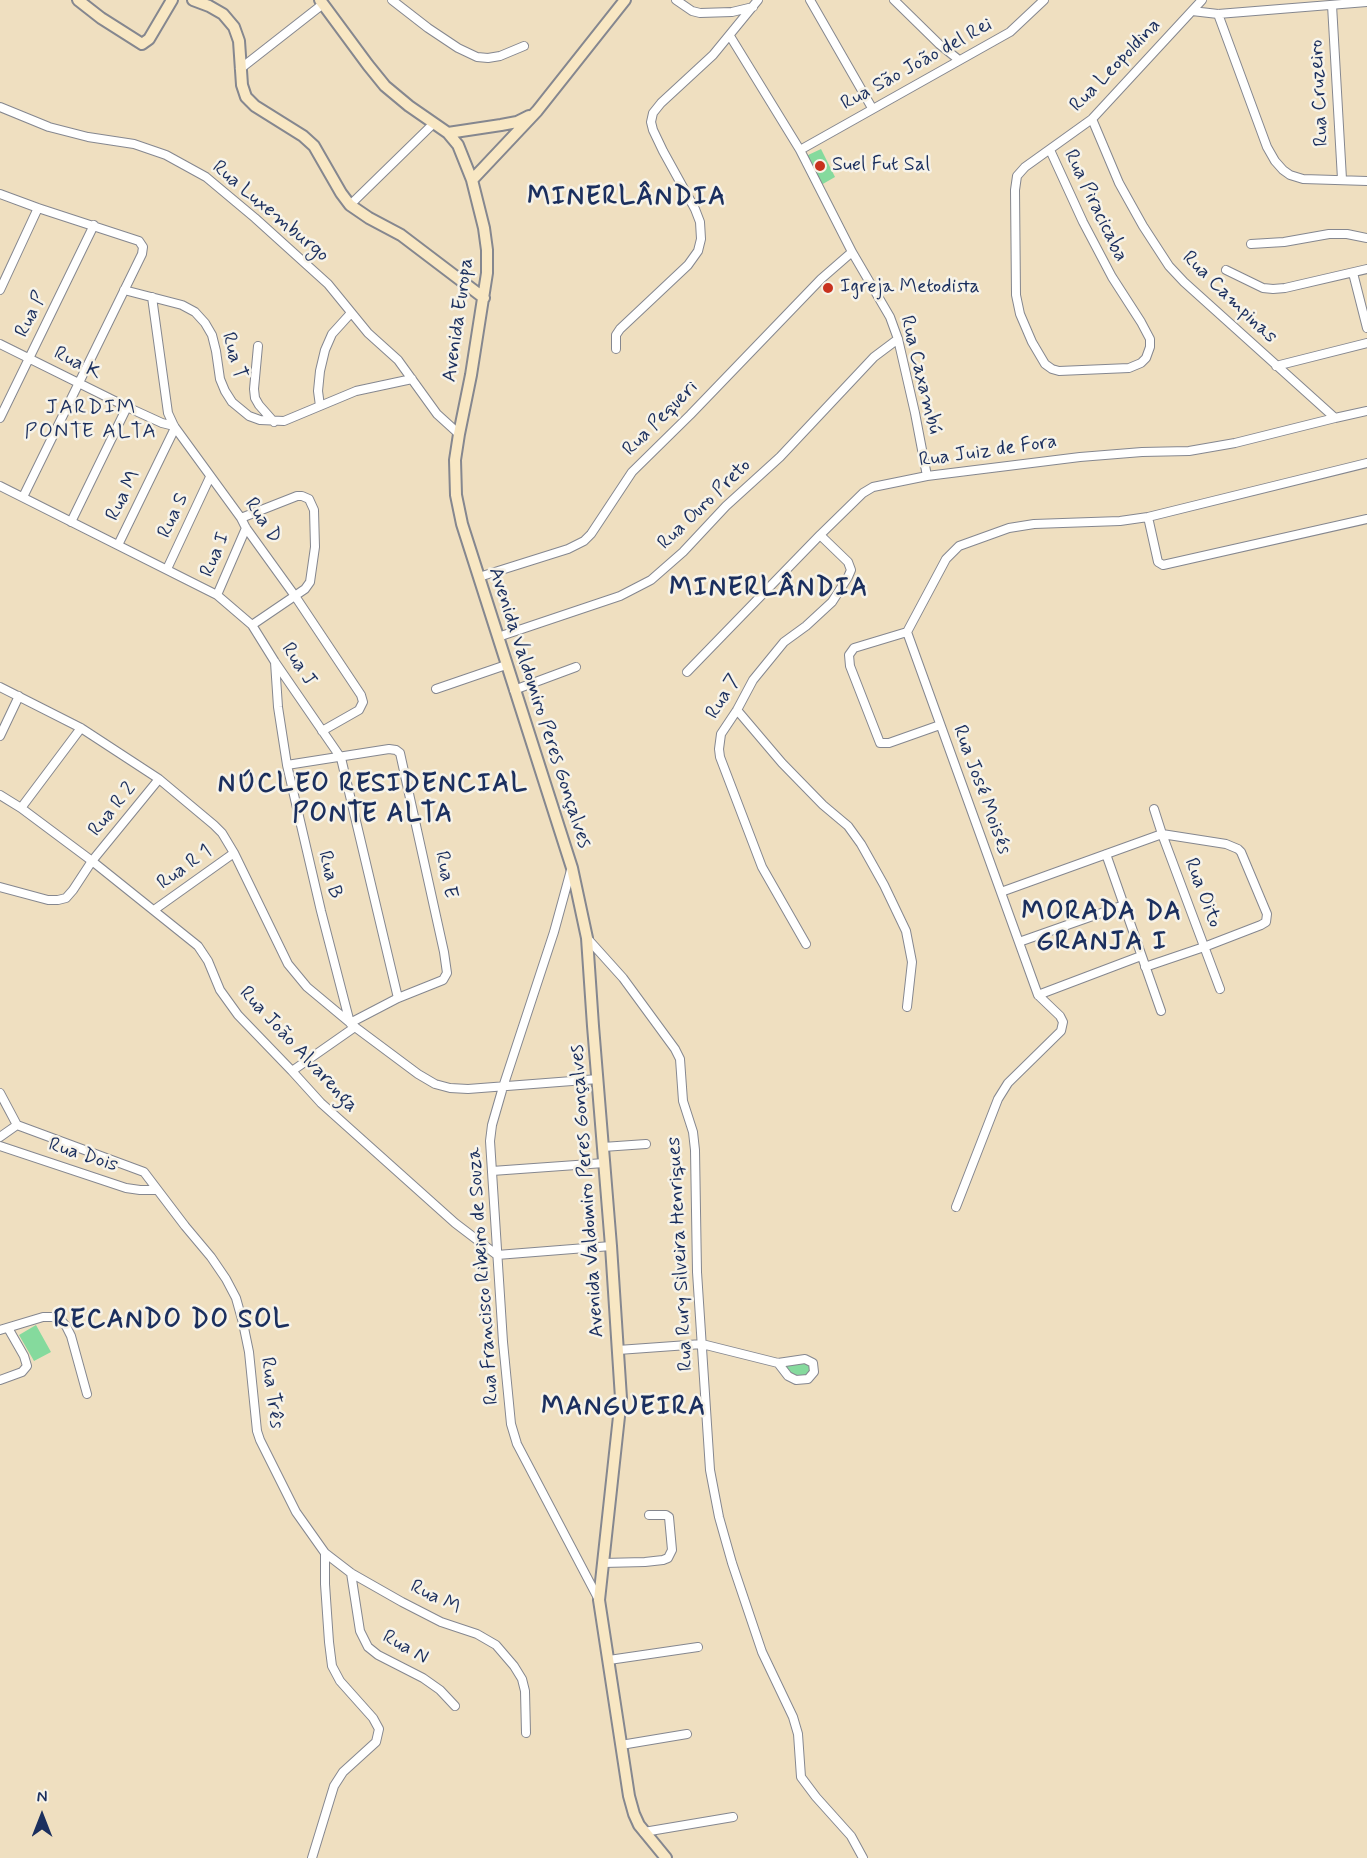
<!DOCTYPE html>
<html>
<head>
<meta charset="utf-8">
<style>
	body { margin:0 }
	#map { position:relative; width:1367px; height:1858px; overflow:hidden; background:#efdfc0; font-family:Mynerve,sans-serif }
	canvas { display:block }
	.north { position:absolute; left:12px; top:1786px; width:60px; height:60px; -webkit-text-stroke:4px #f7f3e8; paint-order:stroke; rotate:0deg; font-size:16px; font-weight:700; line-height:24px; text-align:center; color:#1b2f5e }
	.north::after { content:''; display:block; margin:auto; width:21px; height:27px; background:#1b2f5e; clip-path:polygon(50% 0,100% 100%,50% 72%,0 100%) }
</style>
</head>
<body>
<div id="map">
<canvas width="1367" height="1858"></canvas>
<div class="north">N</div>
</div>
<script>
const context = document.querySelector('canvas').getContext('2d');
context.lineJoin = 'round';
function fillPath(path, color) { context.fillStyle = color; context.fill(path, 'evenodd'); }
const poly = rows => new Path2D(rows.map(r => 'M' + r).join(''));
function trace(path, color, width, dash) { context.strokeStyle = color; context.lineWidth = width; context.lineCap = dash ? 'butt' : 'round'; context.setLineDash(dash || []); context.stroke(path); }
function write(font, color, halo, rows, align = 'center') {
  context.font = font + ' Mynerve,sans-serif'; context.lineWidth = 5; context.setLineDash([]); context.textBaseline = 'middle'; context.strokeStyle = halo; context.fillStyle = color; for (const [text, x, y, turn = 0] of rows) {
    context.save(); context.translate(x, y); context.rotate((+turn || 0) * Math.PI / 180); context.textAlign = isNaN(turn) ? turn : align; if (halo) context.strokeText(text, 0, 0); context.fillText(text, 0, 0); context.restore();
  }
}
fillPath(poly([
	[821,149,835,177,821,185,806,156],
	[36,1325,51,1352,34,1361,19,1335],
	[802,1361,809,1366,810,1371,807,1375,801,1378,792,1375,782,1364]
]), '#85da9d');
const street = poly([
	[392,0,428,28,458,48,477,57,488,58,500,56,524,46],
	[676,0,692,11,700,13,732,12,753,7],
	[810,0,872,108],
	[894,0,939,44,959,60],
	[1332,5,1342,179],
	[1192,11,1218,14,1367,2],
	[1218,14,1267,147,1275,161,1283,170,1290,175,1303,179,1367,181],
	[730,36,800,150,852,252,890,317,898,339,915,413,927,476],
	[240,69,323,4],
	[0,107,49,127,88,137,134,144,166,155,206,177,255,218,328,284,368,333,398,360,437,414,459,434],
	[1092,119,1119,183,1143,226,1169,266,1184,282,1335,418],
	[800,150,1010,32,1044,0],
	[1050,150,1083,222,1112,277,1141,322,1150,339,1150,347,1146,358,1141,363,1129,368,1059,371,1052,369,1045,364,1032,342,1020,314,1016,295,1015,190,1017,176,1025,167,1092,119,1202,0],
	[0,194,38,208,139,241,143,247,142,254,23,497],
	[350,205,433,124],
	[1251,244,1284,242,1329,234,1347,234,1367,238],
	[1226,270,1263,288,1273,289,1285,288,1367,269],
	[1353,273,1367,328],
	[0,290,38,208],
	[124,290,182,305,195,312,205,323,212,335,216,351,220,379,225,391,232,402,249,416,260,420,284,421,356,391,412,379],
	[152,297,168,413,174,426,241,518,246,528,295,596,361,695,363,702,359,710,322,731],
	[0,344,127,407,162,423,174,426],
	[258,346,254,389,255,398,259,405,274,422],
	[616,349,616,335,620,329,688,265,698,251,701,239,700,222,695,209,663,151,653,130,651,122,653,113,661,103,713,55,758,0],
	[1276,366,1367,343],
	[320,406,318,391,320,371,325,350,332,334,351,313],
	[0,418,94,225],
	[0,486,217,595,252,625,275,662,341,758,398,998],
	[1148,517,1158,562,1163,565,1367,519],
	[241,518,297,496,302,496,309,499,314,510,315,547,310,582,305,589,252,625],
	[71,522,127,407],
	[118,545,175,428],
	[167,569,210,477],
	[479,577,568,549,584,541,591,534,632,472,690,415,821,279,852,252],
	[217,595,246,528],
	[907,632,854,648,849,655,850,666,880,743,889,743,940,725],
	[498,637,620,596,651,580,683,552,726,506,780,457,874,357,898,339],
	[275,662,278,707,287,765,321,911,350,1023,398,998,443,980,447,973,444,952,400,753,396,750,389,749,287,765],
	[687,672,820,535,863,493,873,487,927,476,1080,457,1142,452,1189,451,1235,443,1335,418,1367,411],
	[0,687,81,728,159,779,214,825,222,833,234,853,288,964,307,987,355,1027,418,1074,435,1084,450,1088,468,1089,598,1079],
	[436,689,506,665],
	[514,690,576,667],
	[737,710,782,763,823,805,848,826,861,844,884,885,906,931,912,962,907,1007],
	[0,736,19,696],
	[0,795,21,808,92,861,198,946,208,961,220,990,238,1015,292,1071,321,1103,455,1223,497,1255,611,1246],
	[21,808,81,728],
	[1154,809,1162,834,1220,989],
	[1106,854,1161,1011],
	[571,870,554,932,503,1087,492,1125,490,1141,503,1342,511,1424,517,1444,599,1600],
	[0,887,48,900,58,900,66,898,73,890,92,861,159,779],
	[1001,892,1162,834,1226,844,1238,849,1241,852,1267,914,1266,922,1261,925,1204,947,1145,967],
	[154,910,234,853],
	[587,938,623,978,675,1049,680,1059,683,1101,693,1132,695,1150,697,1272,710,1470,719,1517,732,1563,762,1652,793,1717,798,1734,801,1777,816,1797,851,1836,863,1858],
	[1019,942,1124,905],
	[806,944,762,867,720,757,719,749,721,734,737,710,753,680,784,642,806,626,832,602,848,577,851,570,848,562,820,535],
	[1038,995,1141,956],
	[292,1071,355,1027],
	[0,1093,17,1125,144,1172,185,1226,211,1257,226,1279,236,1298,243,1323,249,1352,257,1431,260,1440,296,1512,325,1553,325,1584,329,1642,332,1666,340,1681,373,1718,379,1729,376,1742,343,1772,334,1786,312,1858],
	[0,1137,17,1125],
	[0,1146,126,1188,140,1190,157,1190],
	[603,1147,646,1144],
	[492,1171,604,1163],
	[956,1207,998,1099,1008,1083,1061,1031,1063,1022,1060,1016,1038,995,907,632,946,559,959,546,1009,528,1034,524,1120,521,1148,517,1367,463],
	[0,1330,43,1317,52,1317,60,1319,66,1326,71,1336,87,1394],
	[618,1350,702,1344,778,1363,805,1359,813,1363,814,1372,808,1379,796,1380,788,1376,778,1363],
	[0,1380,22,1372,27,1366,24,1356,8,1328],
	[325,1553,351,1573,402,1602,441,1622,477,1634,496,1645,514,1666,522,1679,525,1691,526,1733],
	[603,1563,645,1562,663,1560,668,1558,672,1550,669,1517,666,1515,649,1515],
	[351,1573,360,1631,368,1647,378,1655,423,1678,440,1690,455,1706],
	[609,1660,698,1647],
	[621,1745,687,1734],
	[644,1832,733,1817]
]);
const secondary = poly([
	[78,0,101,18,142,44,149,39,172,0],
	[193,0,209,6,223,14,234,27,239,41,242,85,246,97,255,106,303,136,314,146,341,193,350,205,369,218,401,235,484,298],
	[320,0,368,65,385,86,409,106,448,133,458,145,472,180,484,228,487,250,487,273,471,375,459,434,455,460,456,495,462,524,572,868,587,938,593,1026,611,1246,621,1398,599,1600,629,1796,634,1814,639,1825,666,1858],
	[448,133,501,125,517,122,529,116],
	[472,180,537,111,625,0]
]);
trace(street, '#85878f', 10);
trace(secondary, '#85878f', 14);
trace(street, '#fff', 8);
trace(secondary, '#f8e7c3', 10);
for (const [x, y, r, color] of [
	[820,166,6,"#c8321e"],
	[828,288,6,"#c8321e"]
]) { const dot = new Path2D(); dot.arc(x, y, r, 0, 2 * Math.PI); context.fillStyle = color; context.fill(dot); trace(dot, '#f7f3e8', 2); }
write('20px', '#1b2f5e', '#f7f3e8', [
	["Rua São João del Rei",917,65,-29],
	["Rua Leopoldina",1116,66,-46],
	["Rua Cruzeiro",1320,93,-93],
	["Rua Piracicaba",1095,206,64],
	["Rua Luxemburgo",270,212,40],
	["Rua Campinas",1229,298,44],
	["Rua P",32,315,-64],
	["Avenida Europa",459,320,-82],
	["Rua T",233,356,74],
	["Rua K",77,364,27],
	["Rua Caxambú",920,375,76],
	["Rua Pequeri",661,419,-45],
	["Rua Juiz de Fora",988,452,-8],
	["Rua M",124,496,-64],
	["Rua Ouro Preto",705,505,-44],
	["Rua S",174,516,-65],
	["Rua D",262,521,56],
	["Rua I",216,555,-67],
	["Rua J",298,665,57],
	["Rua 7",724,697,-59],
	["Avenida Valdomiro Peres Gonçalves",539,708,72],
	["Rua José Moisés",981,790,70],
	["Rua R 2",113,810,-51],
	["Rua R 1",185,868,-36],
	["Rua B",329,875,76],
	["Rua E",445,875,78],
	["Rua Oito",1202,893,69],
	["Rua João Alvarenga",298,1050,47],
	["Rua Dois",83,1156,18],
	["Avenida Valdomiro Peres Gonçalves",588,1191,-94],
	["Rua Rury Silveira Henriques",681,1254,-93],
	["Rua Francisco Ribeiro de Souza",484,1276,-94],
	["Rua Três",271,1393,82],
	["Rua M",435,1598,26],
	["Rua N",405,1648,29]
]);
write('20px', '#1b2f5e', '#f7f3e8', [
	["Suel Fut Sal",832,166],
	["Igreja Metodista",840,288]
], 'left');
context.letterSpacing = '1.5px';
write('21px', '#1b2f5e', '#f7f3e8', [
	["JARDIM",91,409],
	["PONTE ALTA",91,433]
]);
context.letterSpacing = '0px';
context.letterSpacing = '1.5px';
write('bold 26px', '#1b2f5e', '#f7f3e8', [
	["MINERLÂNDIA",627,199],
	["MINERLÂNDIA",769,590],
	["NÚCLEO RESIDENCIAL",373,786],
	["PONTE ALTA",373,816],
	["MORADA DA",1102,914],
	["GRANJA I",1102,944],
	["RECANDO DO SOL",172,1322],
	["MANGUEIRA",624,1409]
]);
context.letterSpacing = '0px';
</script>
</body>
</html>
